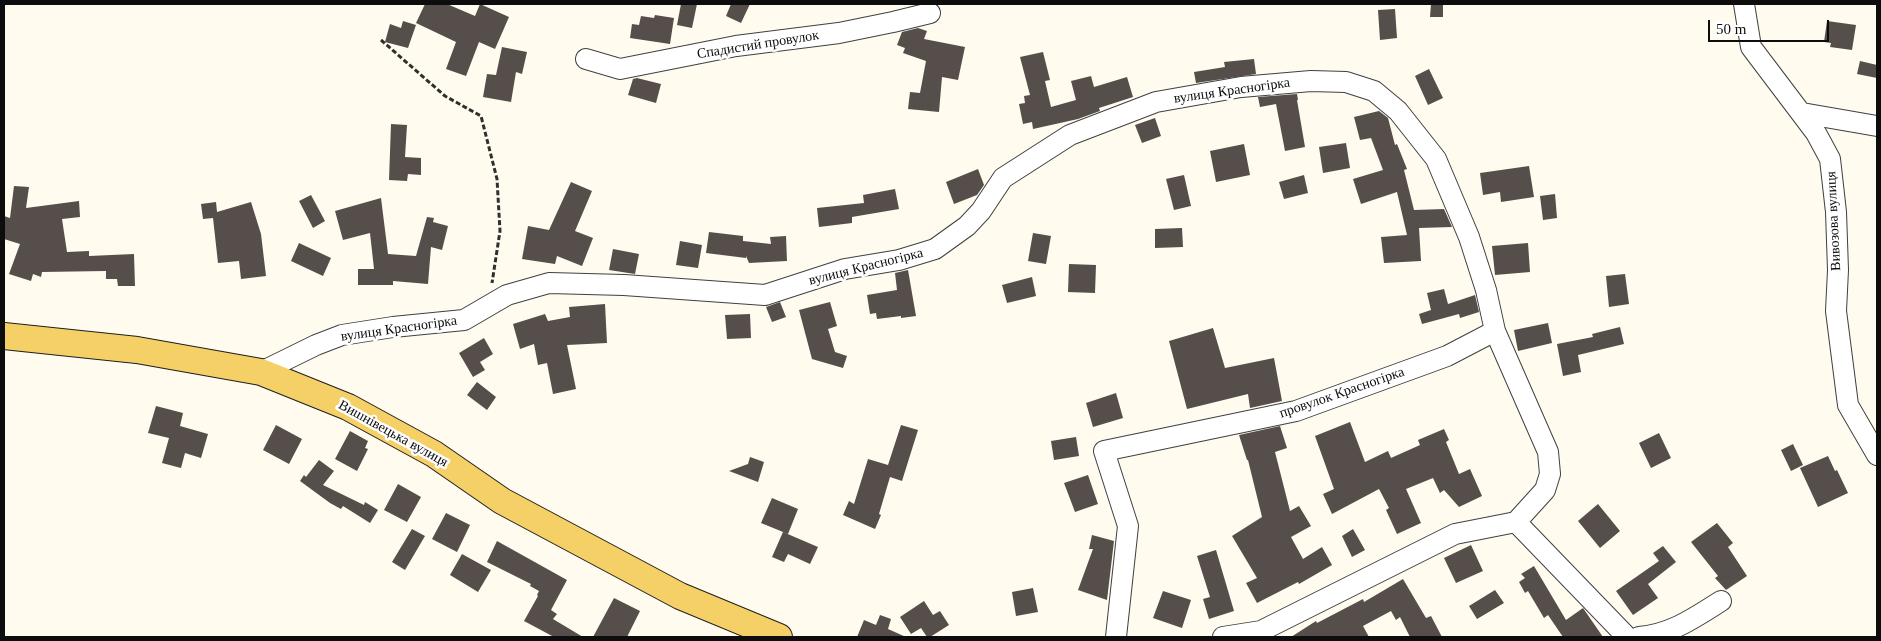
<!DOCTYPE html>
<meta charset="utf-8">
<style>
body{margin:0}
#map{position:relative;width:1881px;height:641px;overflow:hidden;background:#fffbee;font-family:Georgia,serif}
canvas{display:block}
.frame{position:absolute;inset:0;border:5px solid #0d0d0d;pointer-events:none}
.scale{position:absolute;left:1708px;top:20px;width:121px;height:22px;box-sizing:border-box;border:2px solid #0d0d0d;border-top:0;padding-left:6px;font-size:15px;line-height:18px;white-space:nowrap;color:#0d0d0d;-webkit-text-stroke:4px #fff;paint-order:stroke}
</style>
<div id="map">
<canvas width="1881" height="641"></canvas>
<div class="frame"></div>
<div class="scale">50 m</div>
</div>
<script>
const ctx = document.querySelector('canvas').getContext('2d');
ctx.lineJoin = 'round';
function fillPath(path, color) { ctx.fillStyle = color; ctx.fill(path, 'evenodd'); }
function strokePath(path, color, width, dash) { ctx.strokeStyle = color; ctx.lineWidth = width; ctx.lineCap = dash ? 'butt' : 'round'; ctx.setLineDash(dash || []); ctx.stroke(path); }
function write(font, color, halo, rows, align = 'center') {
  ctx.font = font + ' Georgia,serif'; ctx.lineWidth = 5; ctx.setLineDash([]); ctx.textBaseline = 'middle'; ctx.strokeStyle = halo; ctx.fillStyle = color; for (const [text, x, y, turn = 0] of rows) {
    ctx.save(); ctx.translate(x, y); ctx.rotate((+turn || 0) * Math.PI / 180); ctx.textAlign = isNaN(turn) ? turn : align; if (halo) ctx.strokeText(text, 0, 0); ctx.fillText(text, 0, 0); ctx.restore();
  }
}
const building = new Path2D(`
 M425 4H447L475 16 480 4 509 17 495 49 479 42 466 76 446 69 456 42 416 23Z
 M681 4H697L692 28 677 25Z
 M731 4H750L741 23 726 16Z
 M1431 4H1443V17H1430Z
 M1395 9 1397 38 1380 40 1378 10Z
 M655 15 674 18 670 44 630 38 632 24 639 25 641 16 654 18Z
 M403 21 416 25 408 48 385 42 390 24 401 28Z
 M1827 21 1856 25 1852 50 1830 47 1831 43 1824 42Z
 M918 28 927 31 924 39 965 47 958 80 942 77 939 112 908 109 910 92 920 93 926 61 903 53 905 48 897 45 902 32Z
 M502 47 527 52 522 74 516 72 511 102 483 97 487 74 496 75Z
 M1043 52 1050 80 1045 81 1051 107 1076 100 1071 81 1091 76 1094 87 1127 77 1133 97 1099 108 1100 111 1078 119 1033 129 1032 122 1023 124 1019 104 1025 103 1024 96 1030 95 1020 57Z
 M1254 59 1256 74 1196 83 1194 72 1225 67 1224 62Z
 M1860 61 1877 65V78L1857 74Z
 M1429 69 1443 98 1428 105 1415 76Z
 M637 78 661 84 656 103 628 95 633 79Z
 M1297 94 1298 100H1297L1305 147 1285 151 1276 104 1260 107 1258 97Z
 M1379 111 1388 118 1395 145 1397 144 1407 169 1404 170 1414 210 1444 209 1452 227 1419 228 1421 261 1384 263 1381 237 1407 235 1397 192 1361 204 1353 179 1383 170 1371 138 1360 140 1354 117Z
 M1155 118 1161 136 1142 143 1135 125Z
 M391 124 407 125 405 157 421 158V175L408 174 407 181 389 180Z
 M1346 143 1350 168 1323 173 1319 147Z
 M1244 144 1250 175 1216 182 1210 151Z
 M1529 166 1534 197 1501 202 1500 192 1483 195 1480 173Z
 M978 169 984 185 977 195 954 204 946 182Z
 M1184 175 1191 206 1174 210 1166 179Z
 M1304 175 1308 193 1284 199 1279 182Z
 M571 182 592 191 575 231 593 238 582 266 557 256 555 264 522 259 528 226 549 230Z
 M14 186 29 187 26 208 79 201 80 217 62 219 67 252 89 251V256L134 254 135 286H118L117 279H106V271L42 272 41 277 33 274 31 281 9 274 20 244 4 239V216L10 218Z
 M895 189 899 209 852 217V223L819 227 817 208 864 203 863 195Z
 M1555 194 1557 218 1543 220 1540 196Z
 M311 195 325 221 313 228 299 201Z
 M381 198 388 254 416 256 427 217 434 218 433 222 448 226 442 250 431 247 428 284 393 281V285H358V269H374L370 233 343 240 335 211Z
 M216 202 217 212 251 202 261 234 266 276 241 279 239 261 218 263 213 218 203 219 201 204Z
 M1182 228 1183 247 1155 248V229Z
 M709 232 743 236V241L771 244 770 237 786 236 787 261 749 263 746 256V258L706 253Z
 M1033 233 1051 236 1046 264 1028 261Z
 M680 241 702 245 698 268 676 265Z
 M299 243 331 258 323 276 291 261Z
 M1528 243 1530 272 1495 275 1492 246Z
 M613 249 639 254 635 274 609 270Z
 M1069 264 1096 265 1095 293 1068 292Z
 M908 270 916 316 901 318V316L877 319 876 313 870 314 867 295 897 290 895 273Z
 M1625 274 1629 304 1609 307 1606 276Z
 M1032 277 1036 296 1007 303 1002 285Z
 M1444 289 1448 304 1475 295 1479 312 1460 318 1459 314 1422 324 1419 314 1431 310 1427 293Z
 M780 302 786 317 772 322 766 307Z
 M830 302 837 326 828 329 835 352 847 356 843 368 812 359 799 310Z
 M605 304 607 343 567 345 576 389 553 394 547 363 538 365 534 344 520 349 513 324 545 314 548 321 570 317 569 307Z
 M750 314 751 338 727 339 725 315Z
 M1548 323 1552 343 1518 351 1514 330Z
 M1620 327 1624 344 1578 355 1581 372 1563 376 1557 344 1593 337 1592 334Z
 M1213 328 1225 368 1274 358 1282 401 1250 408 1248 394 1187 409 1169 341Z
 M484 338 493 354 480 362 485 370 473 377 459 353Z
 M477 382 496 397 487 410 467 395Z
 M1116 393 1123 418 1093 427 1086 403Z
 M156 406 183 413 180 426 208 434 201 458 185 453 181 468 162 463 169 438 148 433Z
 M1350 422 1365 462 1388 451 1391 458 1420 445 1418 440 1444 429 1449 440 1446 442 1459 474 1470 469 1482 496 1459 507 1444 490 1440 493 1433 478 1406 489 1421 523 1397 534 1386 510 1389 508 1379 489 1332 514 1323 494 1334 489 1315 436Z
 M276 425 302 439 289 464 263 450Z
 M901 425 918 430 902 481 890 477 879 514 881 515 875 529 843 515 849 501 854 504 868 459 888 465Z
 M1280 426 1287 448 1275 452 1290 511 1299 506 1311 526 1291 537 1303 559 1322 547 1332 565 1299 584 1298 582 1257 603 1246 583 1257 578 1232 536 1262 517 1248 460H1247L1239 435Z
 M350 431 368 441 365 448 368 449 357 471 335 459Z
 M1659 433 1671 458 1651 468 1639 443Z
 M1076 437 1079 456 1054 460 1051 441Z
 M1793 444 1803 465 1791 471 1781 450Z
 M1828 456 1835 471 1837 470 1848 493 1818 507 1800 468Z
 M750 457 764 462 758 482 729 471 748 464Z
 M319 460 334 471 323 485 364 505 365 502 378 510 370 523 343 506 341 509 330 503 300 481 304 475 306 477Z
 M1088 475 1098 504 1075 512 1064 483Z
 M398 484 421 497 407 522 384 510Z
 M772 498 798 509 788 534 761 523Z
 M1598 504 1620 531 1600 548 1578 521Z
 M446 513 470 525 457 552 432 539Z
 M1717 523 1733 543 1728 547 1747 576 1726 590 1715 578 1718 576 1691 542Z
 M412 529 425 536 405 570 392 562Z
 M1353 529 1365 550 1352 557 1342 536Z
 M783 532 818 547 810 564 788 554 784 562 772 557Z
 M1092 535 1114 541 1107 600 1078 590 1093 549H1089Z
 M497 541 567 580 551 610 557 614 553 619 583 637H554L524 621 538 596 537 595 539 591 530 586 531 584 487 562Z
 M1471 545 1483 571 1456 583 1444 558Z
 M1663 546 1676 562 1648 584 1658 598 1633 615 1616 591 1659 561 1653 553Z
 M1216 550 1234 611 1209 619 1203 599 1210 597 1197 556Z
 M462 554 491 570 478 592 450 575Z
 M1534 566 1566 620 1583 608 1603 637H1563L1548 615 1544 618 1528 591 1525 593 1519 582 1525 578 1521 574Z
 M1403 579 1426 618 1431 616 1442 637H1410L1400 617 1396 620 1391 611 1363 626 1369 637H1291L1316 621 1317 623 1363 599 1364 602Z
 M1033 588 1038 612 1016 616 1012 592Z
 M1495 590 1504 603 1477 619 1469 606Z
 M1163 591 1191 600 1182 628 1153 618Z
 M614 598 640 611 627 637H593Z
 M924 601 933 615 940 611 949 625 930 637H927L921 628 911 634 900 617Z
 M880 615 891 619 888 629 906 637H857L864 620 876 625Z`);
const path = new Path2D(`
 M381 40 445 96 481 116 497 179 500 231 492 283`);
const minor = new Path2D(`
 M1744 4 1751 47 1816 133 1830 159 1836 212 1838 270 1836 311 1848 405 1877 455
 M586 59 620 69 736 46 839 33 893 22 930 13
 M1802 113 1877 126
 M1495 331 1548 452 1550 474 1545 490 1516 522
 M261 372 316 345 342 335 393 327 464 320 507 295 549 283 624 285 765 295 845 269 899 260 935 249 967 226 981 211 1003 178 1070 135 1156 102 1241 87 1311 81 1346 82 1374 91 1398 111 1436 159 1469 237 1486 290 1495 331 1447 356 1296 411 1104 451 1128 526 1116 637
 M1223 637 1261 631 1455 534 1516 522 1627 637
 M1639 637C1672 634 1694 618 1721 601`);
const major = new Path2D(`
 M4 336 137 350 261 372 348 407 434 454 502 501 680 596 779 637`);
const streetNames = [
 ["Спадистий провулок",758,45,-9],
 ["вулиця Красногірка",1232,91,-8],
 ["Вивозова вулиця",1834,221,-93],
 ["вулиця Красногірка",866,267,-14],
 ["вулиця Красногірка",399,329,-8],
 ["провулок Красногірка",1342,393,-19],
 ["Вишнівецька вулиця",393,434,29]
];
fillPath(building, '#564e4a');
strokePath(minor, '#404040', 22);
strokePath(major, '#1e1e1e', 28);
strokePath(path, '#2f2f2f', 3, [5, 2.5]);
strokePath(minor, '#fff', 20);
strokePath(major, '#f5d067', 26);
write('14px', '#0d0d0d', '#fff', streetNames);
</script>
